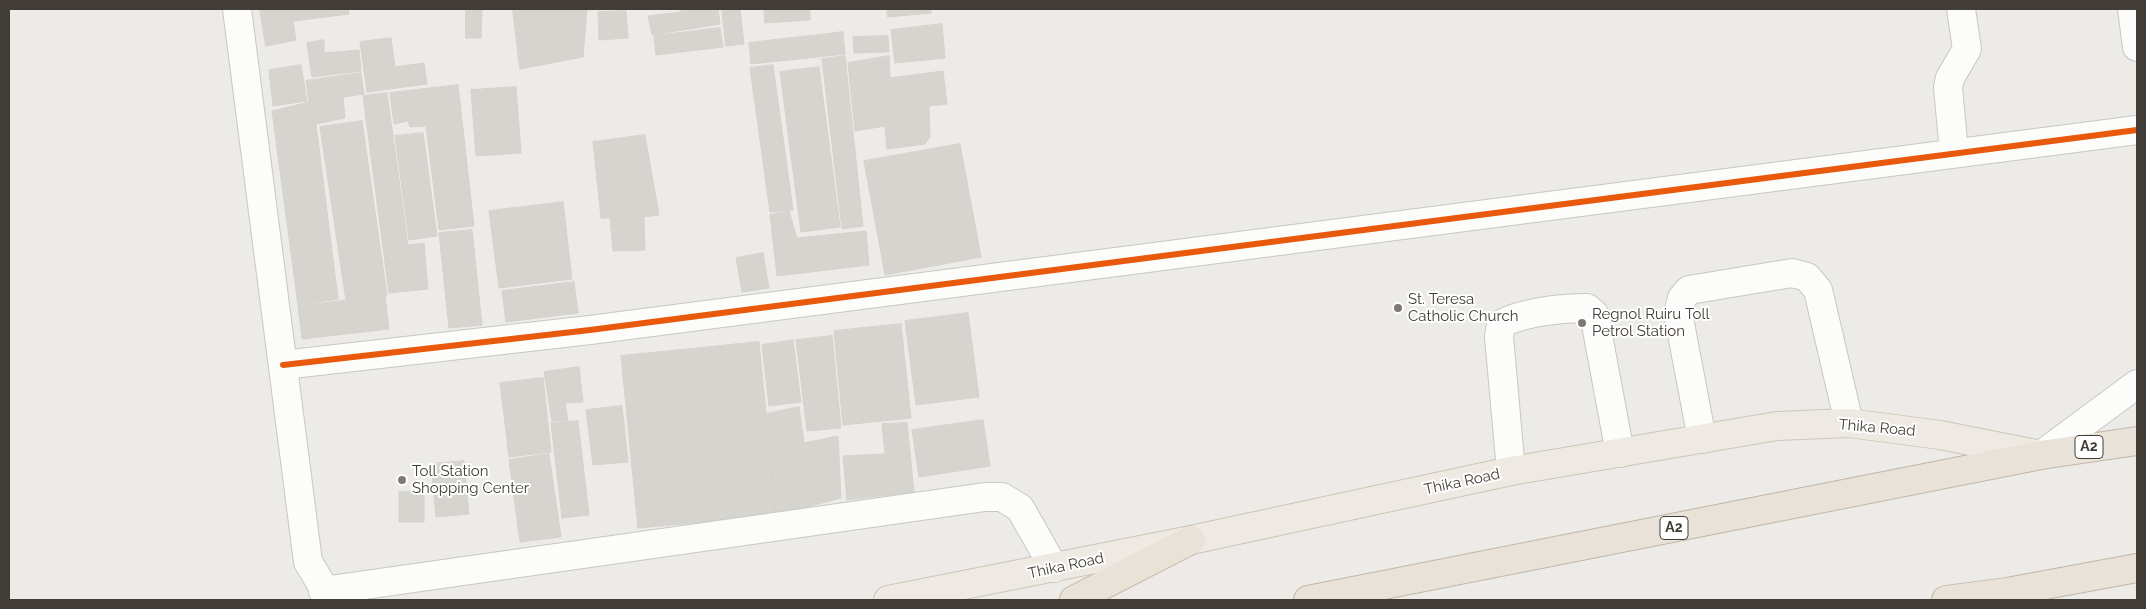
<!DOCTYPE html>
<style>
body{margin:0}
#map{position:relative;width:2146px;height:609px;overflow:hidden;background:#ecebe7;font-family:Raleway,sans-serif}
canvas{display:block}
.frame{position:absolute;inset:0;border:10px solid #413c35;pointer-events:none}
</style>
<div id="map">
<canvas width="2146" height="609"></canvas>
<div class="frame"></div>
</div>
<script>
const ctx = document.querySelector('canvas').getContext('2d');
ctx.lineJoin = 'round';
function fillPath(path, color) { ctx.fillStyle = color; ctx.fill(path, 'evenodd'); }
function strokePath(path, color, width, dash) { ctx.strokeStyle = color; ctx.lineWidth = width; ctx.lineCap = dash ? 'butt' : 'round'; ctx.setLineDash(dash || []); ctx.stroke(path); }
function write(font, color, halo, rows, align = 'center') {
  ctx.font = font + ' Raleway,sans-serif'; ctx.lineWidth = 4; ctx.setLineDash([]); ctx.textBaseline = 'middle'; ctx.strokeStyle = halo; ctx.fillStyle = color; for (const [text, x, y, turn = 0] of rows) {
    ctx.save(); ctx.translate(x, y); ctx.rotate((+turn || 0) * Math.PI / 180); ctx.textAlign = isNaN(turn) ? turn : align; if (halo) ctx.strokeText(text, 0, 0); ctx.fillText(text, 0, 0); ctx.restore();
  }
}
const building = new Path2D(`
 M260 9H291L296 40 266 46Z
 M291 9H348L349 14 293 21Z
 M513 9H599L587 10 583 57 520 69Z
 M681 9H718L720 24 652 35 648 16 681 12Z
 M722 9H740L744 44 726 46Z
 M764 9H810V20L765 23Z
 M887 9H931V13L888 17Z
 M466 10H482L481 38H466Z
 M626 11 628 38 599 40 598 12Z
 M942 24 945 58 895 63 891 30Z
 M720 28 723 47 656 55 654 36Z
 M843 32 845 54 751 64 749 43Z
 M888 36 889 52 854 53 853 37Z
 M391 38 395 67 424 63 427 84 367 92 360 42Z
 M324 40V53L359 50 361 71 312 77 307 43Z
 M845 56 863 226 842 229 822 59Z
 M889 56 890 78 943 71 947 104 929 106 930 137 925 144 887 149 885 126 855 131 848 63Z
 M301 65 307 101 273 106 269 70Z
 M773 65 793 210 770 212 750 68Z
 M819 67 840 227 801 232 780 72Z
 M361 73 364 94 309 102 306 81Z
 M458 85 474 226 439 230 426 126 410 127 408 121 394 124 390 93Z
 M516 87 521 153 476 156 471 90Z
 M387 93 408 245 424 243 428 289 389 293 363 96Z
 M343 98 345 118 316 124 338 299 298 305 272 111 309 102Z
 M362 121 387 295 346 301 320 127Z
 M423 133 437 236 409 240 395 136Z
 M645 135 659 215 644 217 645 250 613 251 610 218H601L593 142Z
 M960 144 981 257 885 275 864 161Z
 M563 202 572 279 499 288 489 211Z
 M789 211 797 238 866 231 869 265 777 276 770 215Z
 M472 230 482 325 449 328 439 233Z
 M763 253 769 288 742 292 736 258Z
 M574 282 578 313 506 322 502 291Z
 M385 296 389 329 302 339 298 306Z
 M968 313 979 397 916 405 905 321Z
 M901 324 911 418 843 425 834 331Z
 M832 336 841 428 807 431 796 340Z
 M793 340 801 402 769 406 762 345Z
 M759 342 776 515 638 528 621 356Z
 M579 367 583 402 565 403 568 420 552 421 544 372Z
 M543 378 551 452 509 457 500 383Z
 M622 406 628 462 593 465 586 410Z
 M799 407 804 443 838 436 841 498 776 515 766 414Z
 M983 420 990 466 919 477 912 430Z
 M578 421 589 515 562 518 551 423Z
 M907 423 914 492 847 500 843 456 885 454 882 424Z
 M549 454 561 537 520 542 509 460Z
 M464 461 469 514 436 517 431 464Z
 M424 491V522H399V492Z`);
const minor = new Path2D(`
 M237 9 308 562 331 600
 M2132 9 2137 47
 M1954 153 1948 87 1950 78 1967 49 1961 9
 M283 365 590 330 2137 130
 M1702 439 1678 313 1682 298 1689 290 1792 273 1807 277 1818 290 1849 423
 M2041 455 2137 384
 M1511 471 1499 337 1501 324C1523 312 1562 308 1587 308L1594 314 1620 453
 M323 591 985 497H1002L1020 508 1054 568`);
const major = new Path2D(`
 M888 600 1191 540 1511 471 1777 426 1849 423 1940 435 2041 455`);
const highway = new Path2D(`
 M1074 600 1191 540
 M1308 600 2041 455 2137 441
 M1946 600 2007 592 2137 568`);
const cycleway = new Path2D(`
 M283 365 590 330 2137 130`);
const markers = [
 [1398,308,5,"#7d7973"],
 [1582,323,5,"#7d7973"],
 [402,480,5,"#7d7973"]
];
const shields = [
 [2089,447,28],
 [1674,528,28]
];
const shieldNames = [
 ["A2",2089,447],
 ["A2",1674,528]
];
const poiNames = [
 ["St. Teresa",1408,299],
 ["Catholic Church",1408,316],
 ["Regnol Ruiru Toll",1592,314],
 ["Petrol Station",1592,331],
 ["Toll Station",412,471],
 ["Shopping Center",412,488]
];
const streetNames = [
 ["Thika Road",1877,428,5],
 ["Thika Road",1462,482,-12],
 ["Thika Road",1066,566,-12]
];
fillPath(building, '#d5d4cf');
strokePath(building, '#d4d2cd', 1);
strokePath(minor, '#c8c7c3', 30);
strokePath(major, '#ccc6b7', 30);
strokePath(highway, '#c1b7a6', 30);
strokePath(minor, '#fcfcfb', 28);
strokePath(major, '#eeeae3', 28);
strokePath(highway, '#e8e2d9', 28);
strokePath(cycleway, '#e8590c', 6);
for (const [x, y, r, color] of markers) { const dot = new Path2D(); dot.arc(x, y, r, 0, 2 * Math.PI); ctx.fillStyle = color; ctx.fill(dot); strokePath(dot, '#fff', 2); }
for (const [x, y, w] of shields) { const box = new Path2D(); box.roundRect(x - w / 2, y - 11.5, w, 23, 4); ctx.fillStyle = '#fff'; ctx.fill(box); strokePath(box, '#413c35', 1); }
write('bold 14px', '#413c35', null, shieldNames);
write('15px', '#413c35', '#fff', poiNames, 'left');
write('15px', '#413c35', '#fff', streetNames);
</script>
